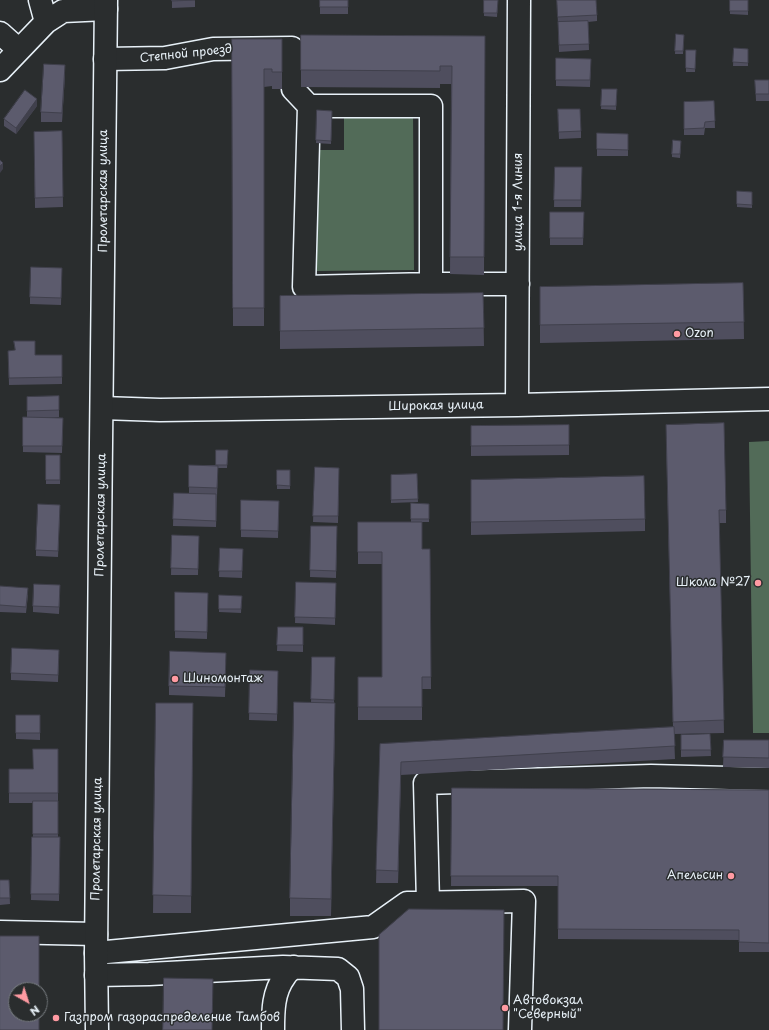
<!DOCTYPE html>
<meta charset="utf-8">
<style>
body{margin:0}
#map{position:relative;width:769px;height:1030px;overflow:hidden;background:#2a2d2e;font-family:"Playpen Sans",sans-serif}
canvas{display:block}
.north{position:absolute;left:8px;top:982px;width:40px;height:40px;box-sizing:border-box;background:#2a2d2e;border:1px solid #767b7f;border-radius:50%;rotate:141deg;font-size:11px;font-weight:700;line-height:16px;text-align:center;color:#e8f1f8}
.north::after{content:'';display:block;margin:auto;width:14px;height:18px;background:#ff9aa2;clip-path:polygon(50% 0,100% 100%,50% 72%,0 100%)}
</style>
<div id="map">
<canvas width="769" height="1030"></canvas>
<div class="north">N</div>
</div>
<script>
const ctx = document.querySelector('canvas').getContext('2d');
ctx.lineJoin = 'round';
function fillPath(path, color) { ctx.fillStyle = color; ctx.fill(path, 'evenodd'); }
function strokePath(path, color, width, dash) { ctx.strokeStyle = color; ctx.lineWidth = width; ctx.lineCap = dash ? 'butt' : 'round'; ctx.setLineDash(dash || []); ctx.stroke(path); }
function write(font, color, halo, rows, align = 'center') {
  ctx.font = font + ' "Playpen Sans",sans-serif'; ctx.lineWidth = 3; ctx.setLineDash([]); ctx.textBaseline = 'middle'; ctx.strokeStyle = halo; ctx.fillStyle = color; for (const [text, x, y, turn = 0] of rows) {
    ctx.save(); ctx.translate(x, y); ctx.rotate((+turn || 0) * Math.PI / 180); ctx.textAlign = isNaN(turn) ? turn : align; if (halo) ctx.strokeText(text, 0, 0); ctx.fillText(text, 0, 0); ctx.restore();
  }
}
const green = new Path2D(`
 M413 111 414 270 317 271 316 150H344V112Z
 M769 441V733H753L749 442Z`);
const minor = new Path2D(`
 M40 0 46 22
 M0 33 19 50
 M105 59 165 58 213 49 292 48 293 89 309 106 304 287 431 284H518
 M0 70 46 22 63 11 106 9
 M309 106H431V284
 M517 405 519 0
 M102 408 160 410 517 405 769 399
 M428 903 425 783 651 776 769 779
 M0 932 96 934
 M96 953 373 927 407 903 524 901 520 1030
 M96 975 149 974 283 967 338 969 348 977 352 989 353 1030
 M273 1030C273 1011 273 992 285 976 287 972 291 970 294 967`);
const major = new Path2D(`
 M97 1030 96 953C99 635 102 318 106 0`);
const wall = new Path2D(`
 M172 0H195V7L172 8Z
 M320 0H348V14H320Z
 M484 0H498L497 17 484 16Z
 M557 0 597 15V21L588 22 589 50 559 52Z
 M730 0H748V15L730 14Z
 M676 34 684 35 683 54H675Z
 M301 35 485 36 484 275 450 274 451 84H440V88L301 87Z
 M232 39H282V89H272V86L264 87V326H233Z
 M734 48 748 49V66H733Z
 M686 50H696L695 72H686Z
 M556 58 591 59 590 87 556 86Z
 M65 75 62 122H41V112Z
 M755 80H769V101H756Z
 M602 89H617L616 110 601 109Z
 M714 101 715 128H705L704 135H684V102Z
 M37 106 16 134 4 126V119Z
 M317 110 332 111 331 144 316 143Z
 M558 116 581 131V138L559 139Z
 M62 131 63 207 35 208 34 132Z
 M597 133 628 134V156H597Z
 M681 144 680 158 672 157V154Z
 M555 167H582L581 207H554Z
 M737 191 752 192V208L737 207Z
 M550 212H584L583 245H550Z
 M62 268 61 305 30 304V297Z
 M743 283 744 339 540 343V287Z
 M483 293 484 346 280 349V296Z
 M8 351 35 355H62V384L9 385Z
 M59 396V417H36L63 418 62 453 23 452V417H27V397Z
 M569 425V455L471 456V426Z
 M666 438 726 510V523H719L724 733 674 734 675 759 401 775 398 883H376L380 744 673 727Z
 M228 450 227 468H218L216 527 173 526 174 493H189V465H216Z
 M46 455H60V484H46Z
 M315 467 339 468 338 523 313 522Z
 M277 470H290V489H277Z
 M417 474 418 502 391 503V475Z
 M471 480 645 519V531L471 535Z
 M241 500 279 501 278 538 241 537Z
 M411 503 429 504V522H422V549H430L431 689H422V720H358V677H382V564H358V522H411Z
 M60 512 58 557 36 556V550Z
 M311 526H337L336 578 310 577Z
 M172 535 199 536 198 575H171Z
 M220 548 243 549 242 578 219 577Z
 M296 582 336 583 335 625 295 623Z
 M0 586 28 595 26 613 0 612Z
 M60 592 59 614 33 612V606Z
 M175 592 208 593 207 639 175 638Z
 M219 595 242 596 241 613 219 612Z
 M278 627H303V652L277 651Z
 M59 656 58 682 11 680V673Z
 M312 657H335L334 703 335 721 331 916H290V898L311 703Z
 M226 662 225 697 169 695V686Z
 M250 670 278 671 277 721 249 720Z
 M156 703H193L191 913H153Z
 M16 715H40V740L16 739Z
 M710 734 711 756 681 757V735Z
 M724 740H769V768L723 767Z
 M58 749V837H60L59 901 31 900 32 837H33V803H9V769H33Z
 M452 788 769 790V952H739V940L558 939V886H451Z
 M0 880H9L10 904 0 905Z`);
const shadedWall = new Path2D(`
 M65 65V75L62 122V113Z
 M37 99V106L16 134V128Z
 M3 163V169L0 173V166Z
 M335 703V721L331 916V899Z
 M401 762V775L398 883V871Z`);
const building = new Path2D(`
 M172 0H195L172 1Z
 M320 0H348V7H320Z
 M484 0H498L497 13H484Z
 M557 0H596L597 15 558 17Z
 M730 0H748V11H730Z
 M588 21 589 44 559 45 558 22Z
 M676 34 684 35 683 51H675Z
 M301 35 485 36 484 257H450L452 66H440V71L301 70Z
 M232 39H282V72H272V69H264V308H233Z
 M734 48 748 49V63L733 62Z
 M686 50H696L695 69 686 68Z
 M556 58 591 59 590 80H556Z
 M44 64 65 65 62 113 41 112Z
 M755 80H769V94H756Z
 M602 89H617L616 106H601Z
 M25 90 37 99 16 128 4 119Z
 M714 101 715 121 705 122 704 128 684 129V102Z
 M558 109H580L581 131 559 132Z
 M317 110 332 111 331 141 316 140Z
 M62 131 63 197 35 198 34 132Z
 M597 133 628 134V150L597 149Z
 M673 140 681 141 680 154H672Z
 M0 160 3 163 0 166Z
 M555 167H582L581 200H554Z
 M737 191 752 192V205L737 204Z
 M550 212H584L583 238H550Z
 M31 267 62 268 61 298 30 297Z
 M743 283 744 322 540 325V287Z
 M483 293 484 328 280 331V296Z
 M14 341H35V355H62V377L9 378 8 351 15 350Z
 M59 396V410L27 411V397Z
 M23 417 63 418 62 446H23Z
 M724 423 726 510H719L724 720 673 722 666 425Z
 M569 425V445L471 446V426Z
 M216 450H228L227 465H216Z
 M46 455H60V480H46Z
 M189 465 218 466 217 488 189 487Z
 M315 467 339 468 338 516H313Z
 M277 470H290V486L277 485Z
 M417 474 418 499 391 500V475Z
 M644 476 645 519 471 522V480Z
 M174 493 216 494V521L173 519Z
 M241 500 279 501 278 531 241 530Z
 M411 503 429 504V519H411Z
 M38 504 60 505 58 551 36 550Z
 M358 522H422V549H430L431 677H422V707H358V677H382V552H358Z
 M311 526H337L336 571 310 570Z
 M172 535 199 536 198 569 171 568Z
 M220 548 243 549 242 571H219Z
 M296 582 336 583 335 618 295 617Z
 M34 584 60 585 59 607 33 606Z
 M0 586 28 588 26 607 0 605Z
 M175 592 208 593 207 632 175 631Z
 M219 595 242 596 241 609H219Z
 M278 627H303V645H277Z
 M12 648 59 650 58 675 11 673Z
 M170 651 226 653 225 687 169 686Z
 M312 657H335L334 700 311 699Z
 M250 670 278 671 277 714 249 713Z
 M294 702 335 703 331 899 290 898Z
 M156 703H193L191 896 153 895Z
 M16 715H40V733H16Z
 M674 727 675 746 401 762 398 871 376 870 380 744Z
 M710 734 711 750H681V735Z
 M724 740H769V758L723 757Z
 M33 749H58V793H9V769H33Z
 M452 788 769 790V943L739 942V930L558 929V876H451Z
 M33 801H58V834H33Z
 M32 837H60L59 894H31Z
 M0 880H9L10 898H0Z
 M409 909 504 910 503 1030H379V935Z
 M0 936H39V990H16V1014H39V1030H0Z
 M164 978 213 979 212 1030H163Z`);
const markers = [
 [677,334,4,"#ff9aa2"],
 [758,583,4,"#ff9aa2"],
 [175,679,4,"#ff9aa2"],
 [731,876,4,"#ff9aa2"],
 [505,1008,4,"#ff9aa2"],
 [56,1018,4,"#ff9aa2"]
];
const streetNames = [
 ["Степной проезд",186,54,-6],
 ["Пролетарская улица",104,191,-90],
 ["улица 1-я Линия",519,202,-90],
 ["Широкая улица",436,406,-1],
 ["Пролетарская улица",101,515,-89],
 ["Пролетарская улица",97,839,-89]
];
const poiNames = [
 ["Ozon",685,334],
 ["Школа №27",750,583,"right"],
 ["Шиномонтаж",183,679],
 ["Апельсин",723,876,"right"],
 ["Автовокзал",513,1001],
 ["\"Северный\"",513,1015],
 ["Газпром газораспределение Тамбов",64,1018]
];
fillPath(green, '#526b58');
strokePath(minor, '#e8f1f8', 25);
strokePath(major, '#e8f1f8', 25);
strokePath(minor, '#2a2d2e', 22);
strokePath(major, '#2a2d2e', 22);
fillPath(wall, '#4f4e5e');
fillPath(shadedWall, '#40404c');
fillPath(building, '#5c5b6d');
strokePath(building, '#40404c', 1);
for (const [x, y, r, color] of markers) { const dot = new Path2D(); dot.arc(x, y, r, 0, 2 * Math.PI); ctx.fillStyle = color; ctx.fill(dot); strokePath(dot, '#2a2d2e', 1.5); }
write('12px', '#e8f1f8', '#2a2d2e', streetNames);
write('12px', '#e8f1f8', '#2a2d2e', poiNames, 'left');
</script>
